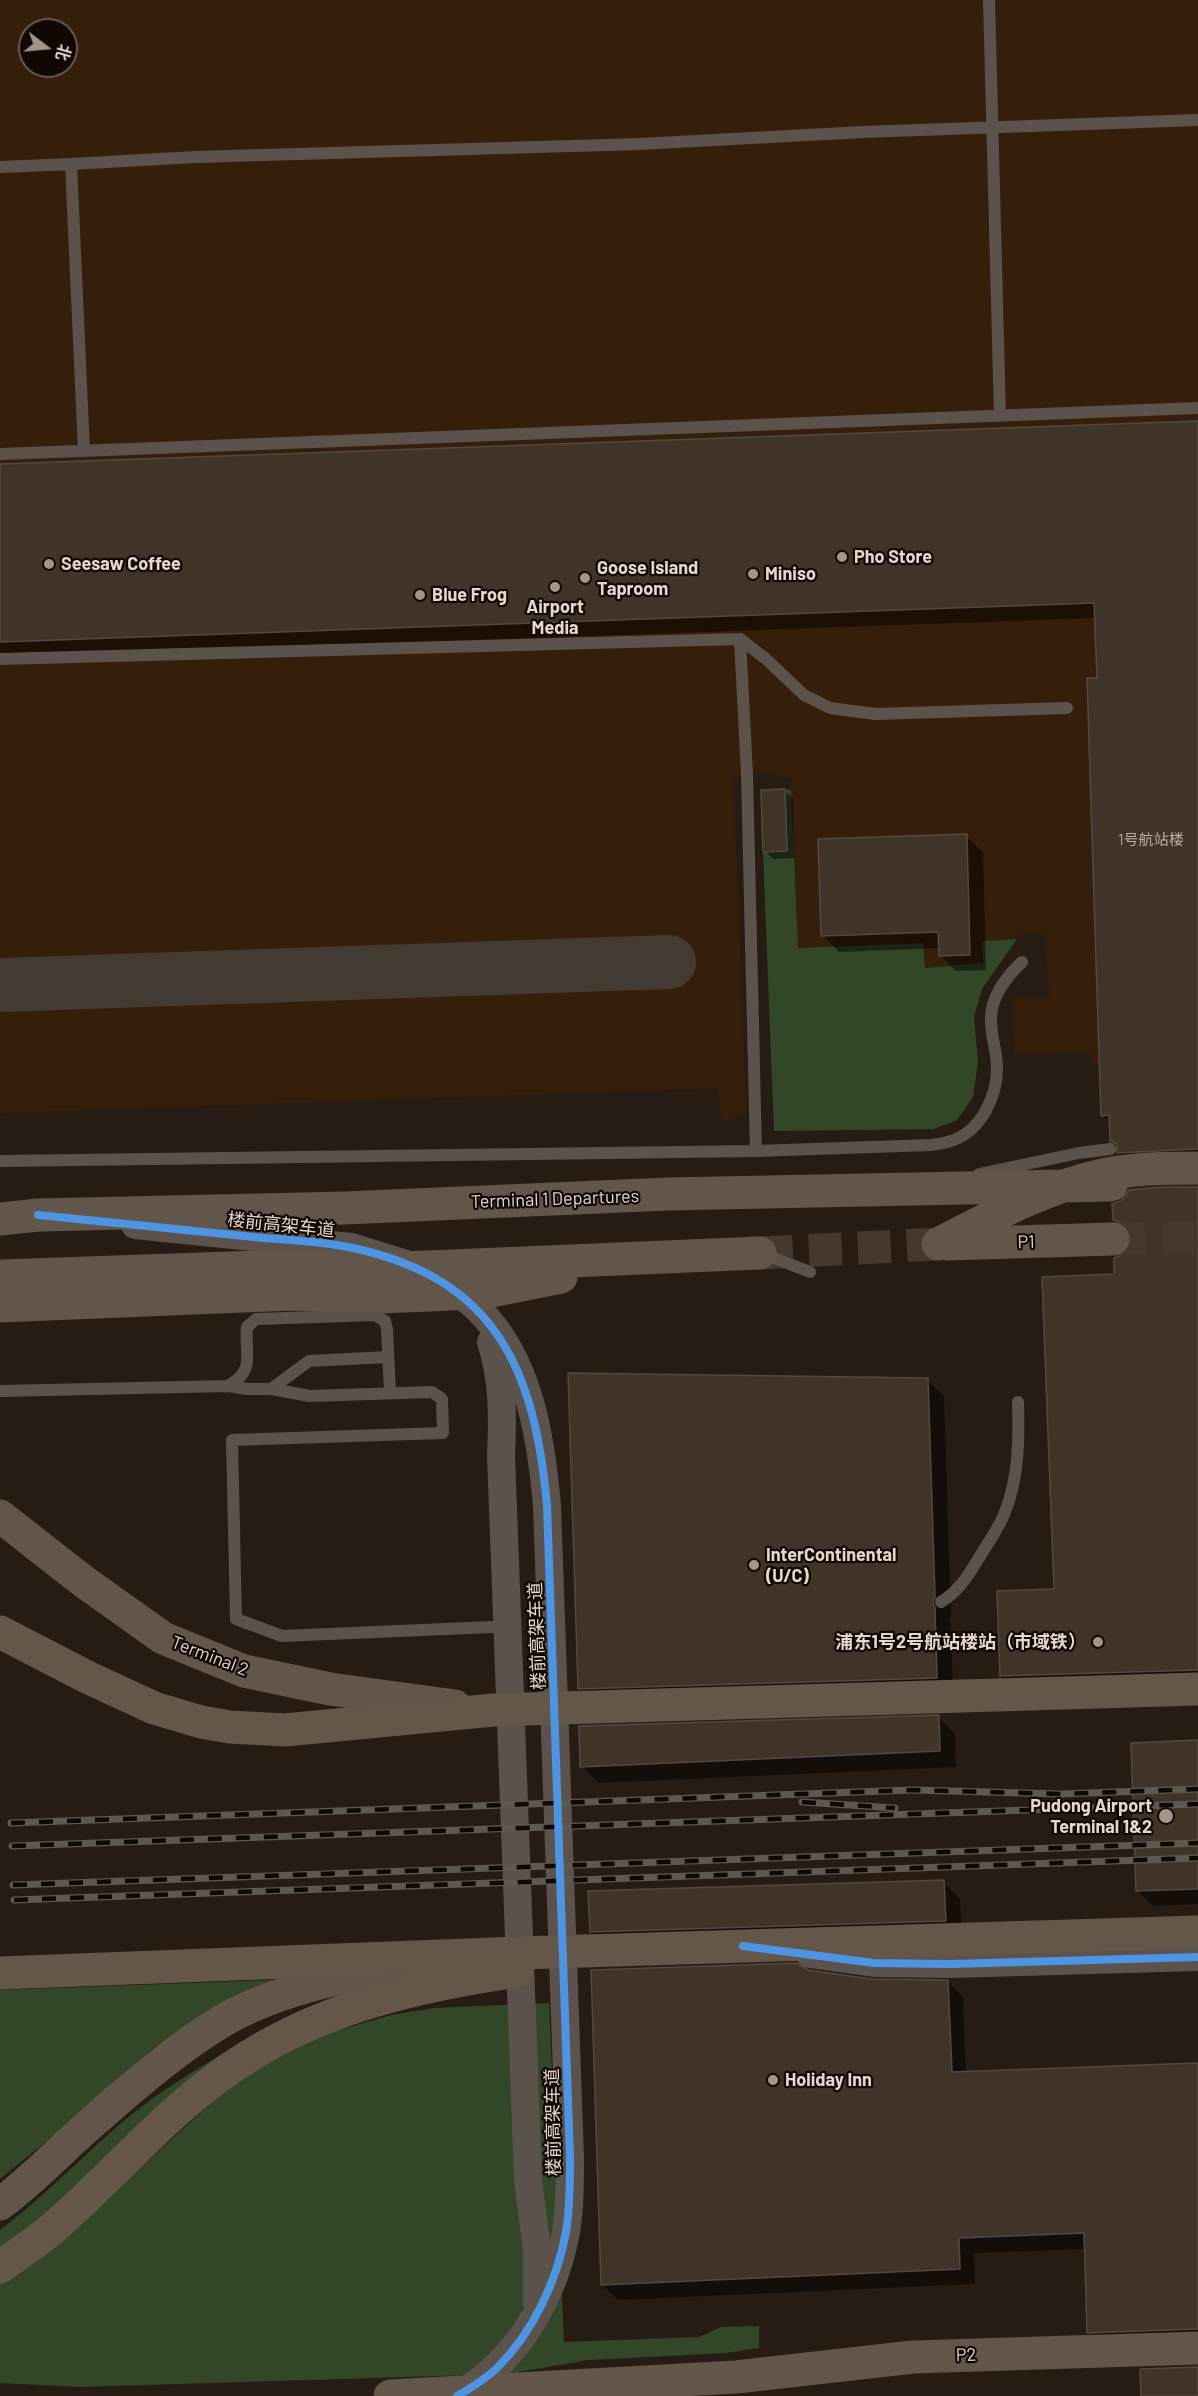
<!DOCTYPE html>
<meta charset="utf-8">
<style>
body{margin:0}
#map{position:relative;width:1198px;height:2396px;overflow:hidden;background:#271c13;font-family:Barlow,"Noto Sans SC",sans-serif}
canvas{display:block}
.north{position:absolute;left:18px;top:18px;width:60px;height:60px;box-sizing:border-box;background:#100803;border:2px solid #655b54;border-radius:50%;rotate:106deg;font-size:16px;font-weight:700;line-height:24px;text-align:center;color:#e5d7cd}
.north::after{content:'';display:block;margin:auto;width:21px;height:27px;background:#a2968c;clip-path:polygon(50% 0,100% 100%,50% 72%,0 100%)}
</style>
<div id="map">
<canvas width="1198" height="2396"></canvas>
<div class="north">北</div>
</div>
<script>
const ctx = document.querySelector('canvas').getContext('2d');
ctx.lineJoin = 'round';
function fillPath(path, color) { ctx.fillStyle = color; ctx.fill(path, 'evenodd'); }
function strokePath(path, color, width, dash) { ctx.strokeStyle = color; ctx.lineWidth = width; ctx.lineCap = dash ? 'butt' : 'round'; ctx.setLineDash(dash || []); ctx.stroke(path); }
function write(font, color, halo, rows, align = 'center') {
  ctx.font = font + ' Barlow,"Noto Sans SC",sans-serif'; ctx.lineWidth = 4.5; ctx.setLineDash([]); ctx.textBaseline = 'middle'; ctx.strokeStyle = halo; ctx.fillStyle = color; for (const [text, x, y, turn = 0] of rows) {
    ctx.save(); ctx.translate(x, y); ctx.rotate((+turn || 0) * Math.PI / 180); ctx.textAlign = isNaN(turn) ? turn : align; if (halo) ctx.strokeText(text, 0, 0); ctx.fillText(text, 0, 0); ctx.restore();
  }
}
const built = new Path2D(`
 M0 0H1198V1255L1114 1258 1109 1116H1101L1099 1064H1091V1052L1015 1054 1013 997H1049L1045 933 1018 935 1017 939 982 941 983 963 925 968 923 943 798 948 790 777H779L778 772 733 775 746 1098 744 1112 741 1116 721 1121 719 1088 0 1113ZM30 30H66V66H30Z`);
const green = new Path2D(`
 M785 789 791 790 798 948 923 943 925 968 983 963 982 941 1017 939 982 989 974 1017 978 1062 973 1097 957 1120 934 1129 774 1131 763 852 787 851Z
 M272 1980 274 1988 207 2017 155 2047 113 2082 73 2120 0 2179V1990Z
 M549 2003 564 2342 699 2337 721 2327 759 2326V2348L726 2353 589 2360 506 2374 78 2387 0 2383V2279L61 2240 241 2076 285 2051 332 2032 391 2015 434 2008Z
 M230 2049 233 2055 0 2253V2230C43 2197 80 2159 120 2124 154 2095 192 2072 230 2049Z`);
const shadow = new Path2D(`
 M1198 422V1164L1134 1168 1118 1153V1146L1111 1139V1123L1103 1115 1096 618 0 657V465Z
 M785 791 793 799 794 858 773 859 765 851Z
 M966 836 983 852 986 970 956 971 940 955V948L839 952 823 935Z
 M1198 1188V1685L1017 1691 1001 1676 1056 1590 1116 1276 1123 1257 1131 1249 1133 1236 1114 1220Z
 M927 1380 944 1396 951 1614 949 1620 951 1625 953 1694 596 1705 579 1688Z
 M938 1717 955 1734 956 1767 598 1783 582 1766Z
 M1198 1742V1904L1153 1906 1138 1891Z
 M943 1882 960 1899 962 1937 608 1948 591 1931Z
 M807 1972 872 1981 948 1982 963 1997 966 2073 1198 2065V2344L1104 2347 1089 2332 1086 2249 974 2253 975 2284 618 2300 602 2285Z`);
const taxiway = new Path2D(`
 M0 985 669 962`);
const building = new Path2D(`
 M1198 421V1149L1117 1153V1144L1110 1141 1109 1115 1101 1116 1087 678H1097L1094 603 0 642V464Z
 M785 789 787 851 763 852 761 790Z
 M967 834 970 955 939 956 938 932 821 936 818 839Z
 M1163 1187H1198V1670L1000 1676 997 1591 1054 1589 1042 1277 1114 1274V1258L1122 1255 1129 1248 1132 1238 1129 1230 1122 1223 1113 1220 1112 1204 1121 1201 1129 1190Z
 M568 1373 928 1378 935 1597 933 1602 935 1608 937 1678 578 1689Z
 M939 1715 940 1751 580 1767 579 1726Z
 M1198 1740V1889L1136 1891 1131 1743Z
 M944 1880 946 1921 590 1932 588 1891Z
 M797 1963 808 1970 872 1979 948 1980 952 2072 1198 2063V2329L1087 2333 1084 2233 959 2238 960 2269 601 2285 591 1970Z
 M1198 2367V2396H1141L1140 2369Z`);
const primaryTunnel = new Path2D(`
 M1113 1239 1198 1237
 M760 1253 938 1244`);
const service = new Path2D(`
 M989 0 1000 415
 M71 164 195 157 640 144 863 132 1198 120
 M0 167 71 164 84 451
 M0 454 1198 408
 M740 639 747 774 756 1151
 M0 659 740 639 766 659 804 695 830 708 875 714 1067 708
 M0 1161 756 1151 931 1145C939 1144 947 1143 954 1140 982 1129 997 1096 997 1068 997 1051 990 1034 991 1017 992 995 1007 976 1022 962
 M979 1174 1079 1153 1110 1149
 M761 1253 810 1272
 M228 1386C257 1369 244 1355 247 1327L256 1319 375 1315 385 1321 387 1329 390 1393
 M271 1389 309 1361 388 1357
 M0 1391 228 1386 247 1389H271L310 1396 432 1392 442 1399 443 1433 232 1440 236 1619 282 1636 492 1627
 M941 1602C961 1590 970 1572 982 1553 990 1540 1000 1526 1005 1512 1019 1477 1019 1439 1018 1402`);
const tertiary = new Path2D(`
 M135 1225 351 1247 403 1263
 M447 1285C458 1293 470 1301 479 1310 530 1361 541 1438 547 1506L570 2158C570 2183 570 2208 566 2232 554 2297 517 2362 458 2395
 M491 1342C503 1379 503 1417 501 1455L528 2179 537 2250V2302
 M810 1954 874 1963 951 1964 1198 1957`);
const primary = new Path2D(`
 M0 1219 38 1215 345 1208 668 1194 1111 1185
 M938 1244C991 1217 1044 1188 1102 1175 1134 1168 1166 1168 1198 1168
 M948 1244 1113 1239
 M0 1276 258 1267 404 1268 760 1253
 M0 1306 292 1294 379 1297 430 1295 486 1292 561 1277
 M0 1516 83 1581 163 1638 244 1671 330 1689 455 1706
 M0 2204C34 2179 63 2147 96 2119 134 2085 189 2038 235 2014 282 1990 344 1975 397 1968
 M390 2396 736 2377 913 2357 1198 2348`);
const trunk = new Path2D(`
 M0 1632 87 1677 154 1708 201 1722 230 1727 285 1730 493 1710 1198 1689
 M0 1973 519 1953 1198 1932
 M0 2267C17 2254 36 2243 52 2229 117 2173 172 2104 246 2058 327 2006 423 1985 517 1971`);
const rail = new Path2D(`
 M802 1802 895 1808
 M11 1823 912 1790 1061 1794 1198 1789
 M12 1846 1198 1804
 M13 1885 1198 1843
 M14 1900 1198 1858`);
const cycleway = new Path2D(`
 M38 1215C110 1222 182 1229 254 1237 287 1240 321 1241 353 1248 497 1279 535 1371 547 1506L570 2158C570 2183 570 2208 566 2232 557 2281 533 2332 498 2367 486 2379 471 2388 457 2396
 M743 1946 874 1963 951 1964 1198 1957`);
const markers = [
 [842,557,6,"#a2968c"],
 [49,564,6,"#a2968c"],
 [753,574,6,"#a2968c"],
 [585,578,6,"#a2968c"],
 [555,587,6,"#a2968c"],
 [420,595,6,"#a2968c"],
 [754,1565,6,"#a2968c"],
 [1098,1642,6,"#a2968c"],
 [1166,1816,8,"#a2968c"],
 [773,2080,6,"#a2968c"]
];
const numberNames = [
 ["1号航站楼",1151,840]
];
const poiNames = [
 ["Pho Store",854,557],
 ["Seesaw Coffee",61,564],
 ["Goose Island",597,568],
 ["Taproom",597,589],
 ["Miniso",765,574],
 ["Blue Frog",432,595],
 ["Airport",555,607,"center"],
 ["Media",555,628,"center"],
 ["InterContinental",766,1555],
 ["(U/C)",766,1576],
 ["浦东1号2号航站楼站（市域铁）",1086,1642,"right"],
 ["Pudong Airport",1152,1806,"right"],
 ["Terminal 1&2",1152,1827,"right"],
 ["Holiday Inn",785,2080]
];
const streetNames = [
 ["Terminal 1 Departures",555,1199,-2],
 ["楼前高架车道",281,1225,6],
 ["P1",1026,1242,-2],
 ["楼前高架车道",537,1636,-92],
 ["Terminal 2",210,1656,21],
 ["楼前高架车道",553,2122,-91],
 ["P2",966,2355,-2]
];
fillPath(built, '#361f0a');
fillPath(green, '#314728');
fillPath(shadow, '#0007');
strokePath(taxiway, '#433a32', 54);
fillPath(building, '#403428');
strokePath(building, '#534942', 1.5);
strokePath(primaryTunnel, '#44382f', 33, [33, 16]);
strokePath(service, '#5b524b', 12);
strokePath(tertiary, '#5b524b', 28);
strokePath(primary, '#62564a', 33);
strokePath(trunk, '#64574a', 33);
strokePath(rail, '#5f5851', 7);
strokePath(rail, '#100803', 4.5, [14]);
strokePath(cycleway, '#4d94e3', 8);
for (const [x, y, r, color] of markers) { const dot = new Path2D(); dot.arc(x, y, r, 0, 2 * Math.PI); ctx.fillStyle = color; ctx.fill(dot); strokePath(dot, '#100803', 2); }
write('15px', '#bcaea4', null, numberNames);
write('bold 18px', '#e5d7cd', '#100803', poiNames, 'left');
write('18px', '#e5d7cd', '#100803', streetNames);
</script>
